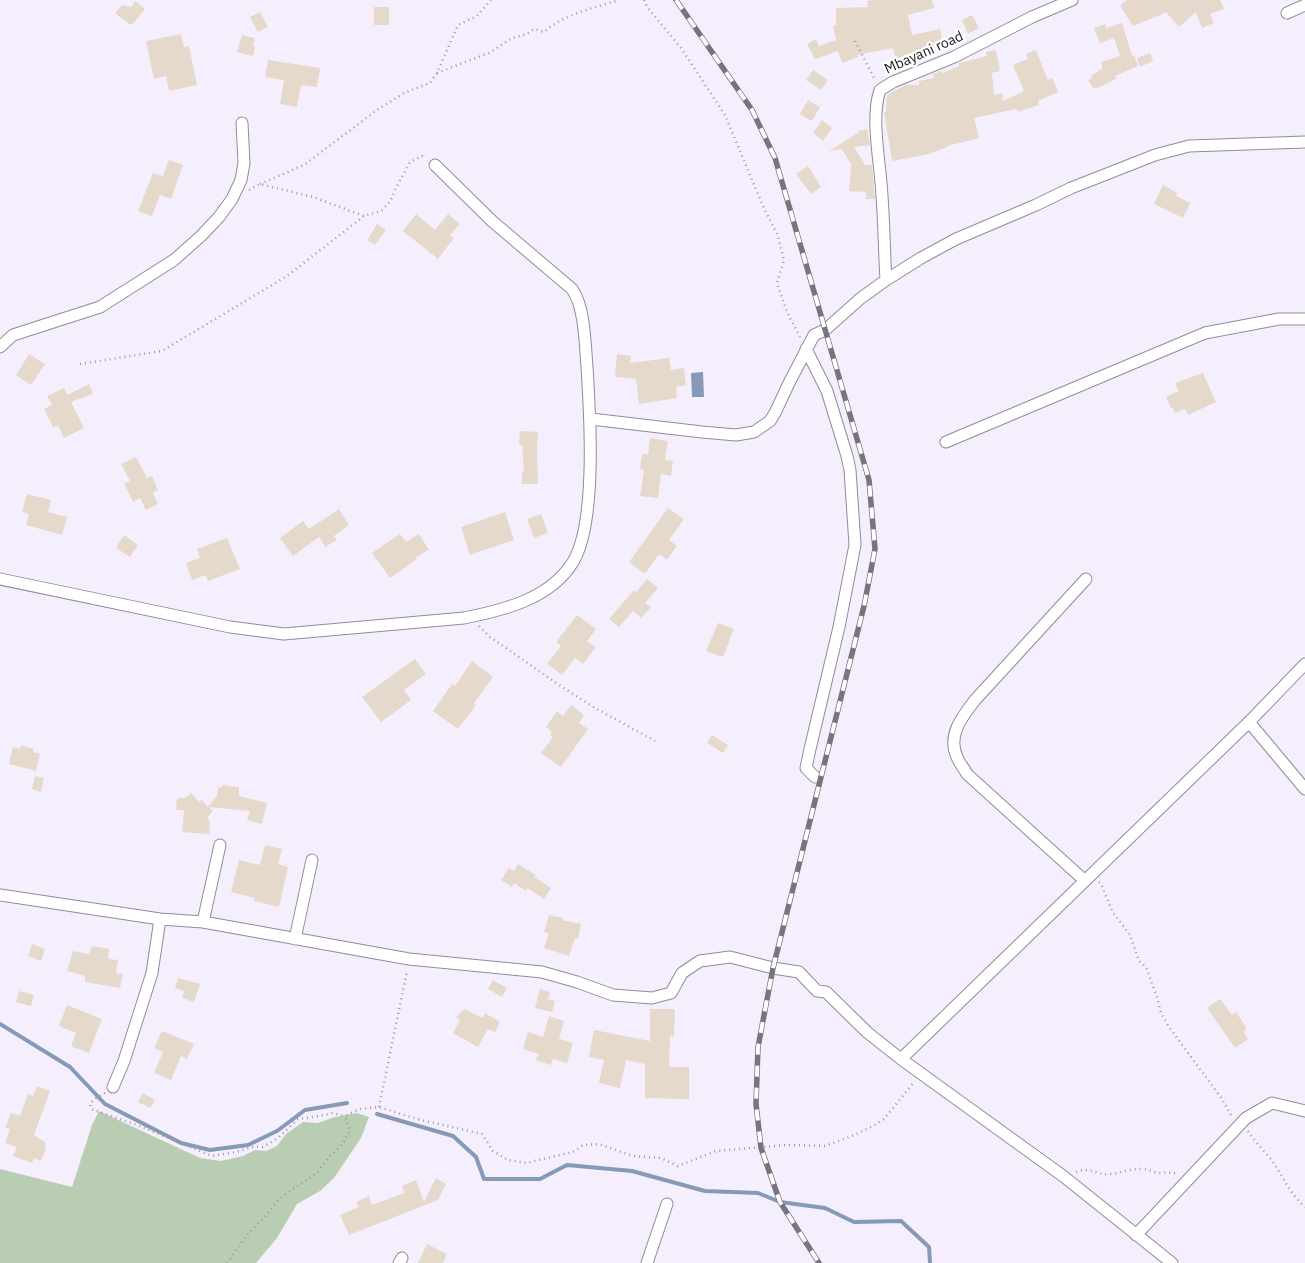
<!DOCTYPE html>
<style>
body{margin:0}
canvas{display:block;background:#f5effd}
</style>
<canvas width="1305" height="1263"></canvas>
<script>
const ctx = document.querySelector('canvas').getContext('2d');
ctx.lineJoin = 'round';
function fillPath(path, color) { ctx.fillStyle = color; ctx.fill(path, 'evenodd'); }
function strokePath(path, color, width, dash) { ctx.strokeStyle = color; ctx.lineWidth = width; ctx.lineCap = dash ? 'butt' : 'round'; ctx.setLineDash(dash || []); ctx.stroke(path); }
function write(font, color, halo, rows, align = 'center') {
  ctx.font = font + ' "IBM Plex Sans",sans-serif'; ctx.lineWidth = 5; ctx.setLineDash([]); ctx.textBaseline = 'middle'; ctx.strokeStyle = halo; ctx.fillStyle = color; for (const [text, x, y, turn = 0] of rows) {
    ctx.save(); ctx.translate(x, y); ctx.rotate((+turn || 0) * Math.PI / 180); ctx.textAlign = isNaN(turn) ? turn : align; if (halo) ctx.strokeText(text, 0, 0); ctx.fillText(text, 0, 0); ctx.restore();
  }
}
const green = new Path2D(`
 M99 1111 200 1158 221 1161 243 1156 255 1150 266 1151 277 1146 286 1134 303 1122 318 1123 335 1117 357 1113 369 1117 361 1138 334 1178 320 1191 297 1204 277 1238 256 1263H0V1169L72 1187 92 1125Z`);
const water = new Path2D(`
 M703 372 704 397H692L691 373Z`);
const stream = new Path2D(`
 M0 1024 70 1067 105 1104 181 1143 210 1150 248 1145 277 1131 305 1110 347 1103
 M377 1114 453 1136 476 1157 484 1179H540L567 1165 632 1171 705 1191 758 1193 780 1202 825 1208 854 1222 901 1221 929 1247 930 1263`);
const building = new Path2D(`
 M872 0H932L934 8 908 15 912 35 940 29 943 43 936 45V47L916 51 917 53 896 59 893 48 857 55 858 57 842 63 838 51 815 59 807 44 816 39 819 46 836 40 833 26 836 25V8L868 7 867 1Z
 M1127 0H1220L1224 9 1210 14 1214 23 1202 28 1196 12 1179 27 1166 12 1157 17V16L1133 26 1120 5Z
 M135 1 145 9 133 24H129L115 13 122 5 131 7Z
 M374 7H389V25H374Z
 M260 12 268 27 258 32 250 17Z
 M972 15 979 28 968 34 962 20Z
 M1122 23 1132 56 1134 55 1138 66 1115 76 1116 79 1097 88H1093L1088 80 1092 78 1091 76 1103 68 1101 62 1120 56 1114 38 1100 43 1094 28 1105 24 1106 28Z
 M181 34 184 47 189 46 197 85 169 91 166 76 154 79 146 41Z
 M242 35 255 38 253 46 255 47 253 56 237 52Z
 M996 50 1000 71 992 73 994 95 1002 93 1003 101 1024 91 1013 65 1028 59 1026 54 1036 50 1048 80 1052 78 1058 92 1038 101 1039 105 1018 112 1016 109 974 118 979 138 947 146V147L929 154 892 161 884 112H886L887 95 906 85H919V81L934 78 933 74 942 71 943 73 959 66V63L987 56 986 52Z
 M1150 53 1153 61 1140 67 1137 58Z
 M268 60 320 68 317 87 301 85 297 107 280 104 284 80 265 77Z
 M813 70 828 80 821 90 806 80Z
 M808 100 820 107 812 121 800 114Z
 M822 120 832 128 823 141 813 133Z
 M867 129 870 145 854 147 865 165H872L875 199H866V192L849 191 851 164 842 149 829 151 858 133V131Z
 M169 160 183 165 171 199 160 195 152 216 138 211 153 173 163 176Z
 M808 166 821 187 811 194 796 174Z
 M1163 185 1177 193 1176 196 1190 203 1183 218 1154 204Z
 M416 214 435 230 448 214 460 224 450 235 454 238 438 259 403 231Z
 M377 224 386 230 375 245 367 240Z
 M29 354 45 364 31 385 16 375Z
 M617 354 631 356 630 363 669 358 671 370 684 368 686 385 676 387 677 398 639 404 636 379 615 377Z
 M1203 373 1216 402 1188 415 1185 409 1175 413 1173 408H1171L1166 397 1179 391 1175 383Z
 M89 384 93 394 71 402 84 428 64 438 58 425 53 427 44 409 52 405 47 396 64 388 67 395Z
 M520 431 538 432 537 451 538 484H522V472H524L522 445H519Z
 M650 438 668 441 665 460 673 461 671 476 661 474 658 498 640 496 644 470 640 469 642 454 648 455Z
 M136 457 147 478 152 476 158 490 153 493 158 504 146 510 140 498 133 502 124 483 130 481 121 464Z
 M27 494 51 500 48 512 67 517 62 535 26 525 29 514 22 512Z
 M668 508 684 519 669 540 677 546 667 560 659 554 645 574 629 562Z
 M339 509 349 525 334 536 337 540 325 547 319 537 293 556 280 538 303 521 309 529Z
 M505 512 514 540 470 555 461 527Z
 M541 514 548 533 534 538 527 519Z
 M400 534 406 542 419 534 429 550 416 557 417 559 390 578 372 553Z
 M124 535 138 545 130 557 116 548Z
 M227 538 240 569 208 581 206 575 192 580 186 563 200 558 197 549Z
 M647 579 658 588 645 603 651 607 641 618 633 611 619 627 609 619 634 590 636 592Z
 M577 615 596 629 587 641 596 647 583 664 575 658 562 675 547 664 561 646 556 642Z
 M718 623 734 629 723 657 706 651Z
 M415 659 426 674 404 690 411 700 381 722 362 697Z
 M472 661 493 677 474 703 476 705 458 729 433 711 452 684 455 686Z
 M571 705 584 715 579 723 588 729 561 767 541 753 553 737 550 735 552 732 546 727 557 711 563 716Z
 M712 735 728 745 723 753 707 743Z
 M21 745 34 749 33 752 40 754 36 771 9 764 13 747 20 749Z
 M35 776 44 778 41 792 32 789Z
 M222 785 239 787V796L267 803 262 824 247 820 250 811 209 807 213 811 207 818 210 821 209 834 182 832 184 810H176L177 798H185L191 793 199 802 202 800 208 807 217 796 218 787 222 788Z
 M265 845 282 849 278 864 288 867 279 907 254 901 255 898 231 892 239 860 260 865Z
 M518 864 536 875 534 877 551 888 544 899 527 888 526 891 514 883 512 887 501 880 509 868 514 871Z
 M549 915 563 918 562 920 581 924 578 939 575 938 569 956 544 948 549 933 544 932Z
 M32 944 45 949 41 961 28 956Z
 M92 946 109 949 108 959 118 960 116 973 123 974 120 988 85 982V976L67 971 73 951 89 954Z
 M178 978 200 984 194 1002 182 998 184 991 175 988Z
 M493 980 507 988 502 997 488 989Z
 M540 989 550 992 548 999 555 1001 552 1012 535 1008Z
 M19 991 34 995 31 1006 16 1002Z
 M1220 999 1232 1015 1236 1012 1246 1027 1244 1032 1248 1039 1235 1048 1207 1008Z
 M67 1005 102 1019 89 1053 71 1046 76 1033 59 1026Z
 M465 1009 482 1018 485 1013 500 1022 495 1032 488 1029 478 1047 453 1033 460 1020 456 1017Z
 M650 1009H675L674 1036H670L669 1067H689V1099L645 1098V1064L626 1060 620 1088 599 1083 604 1060 589 1057 594 1030 650 1041Z
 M549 1016 564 1021 559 1039 573 1043 567 1063 553 1059 551 1065 535 1060 539 1054 523 1049 528 1032 543 1037Z
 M162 1031 194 1044 187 1059 181 1056 171 1080 154 1073 163 1052 154 1048Z
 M37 1086 50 1091 34 1135 45 1142 46 1148 41 1161 34 1158 32 1163 13 1156 17 1147 5 1143 10 1129 5 1128 11 1113 20 1116 28 1094 33 1096Z
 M143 1093 155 1100 150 1108 138 1102Z
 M436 1178 446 1184 438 1200 349 1235 340 1215 359 1207 356 1202 369 1196 372 1205 404 1193 402 1186 416 1180 424 1202Z
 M427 1244 447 1254 443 1263H418Z`);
const path = new Path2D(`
 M644 0 647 7 681 48 725 115 763 206 778 236 784 260 777 283 787 312 800 337
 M855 41 875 80
 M437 73 489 53 512 38 527 34 534 29 544 32C564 14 594 8 619 0
 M260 184 304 165 377 110 404 93 430 83 437 73 458 25 477 16 491 0
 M249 190 260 184 313 197 364 216 381 211 390 202 395 190 410 162 422 156 426 158
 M80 364 162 351 287 276 364 216
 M479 626 490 637 562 687 595 708 655 741
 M1099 882 1102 886 1112 911 1130 935 1139 961 1146 967 1157 997 1161 1013 1169 1027 1222 1099 1232 1117
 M105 1093 93 1100 90 1104 91 1109 137 1125 212 1156 236 1152 253 1147H263L278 1138 298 1119 320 1116 332 1113 345 1116
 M379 1107 407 971
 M1248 1131C1255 1142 1265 1151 1273 1162 1283 1177 1291 1195 1305 1207
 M1076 1172C1091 1166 1097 1176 1111 1174 1122 1173 1131 1168 1143 1169 1147 1169 1150 1171 1154 1172 1163 1174 1167 1171 1178 1174
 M227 1263 247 1235 264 1218 280 1198 317 1173 329 1157 342 1145 350 1130 345 1116 360 1109 379 1107 417 1119 482 1134 493 1151 508 1160 526 1163 573 1152 583 1145 599 1144 633 1156 661 1158 678 1166 716 1151 787 1145 825 1146 852 1136 873 1126 884 1119 915 1081`);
const minor = new Path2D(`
 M1287 13 1305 5
 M886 280C884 248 884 215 881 183 879 156 871 116 880 90L893 82 954 57 1032 17 1072 0
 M0 347 13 335 100 307 174 260 201 236 219 217 232 199 241 180 244 163 242 123
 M806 349 827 391 847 456 850 470 855 545 839 627 810 749 806 768 815 777
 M591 419 702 432 736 435 754 432 770 421 775 413 789 383 814 335 825 330 861 298 886 280 921 258 956 239 1036 205 1071 188 1155 155 1189 146 1305 142
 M946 442 1205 333 1279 319H1305
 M0 579 230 627 284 634 464 618C504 610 550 599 573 562 597 523 590 414 587 367 585 344 585 307 572 289L492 221 435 165
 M1249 722 1305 789
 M1084 880 967 774C964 768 959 763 957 757 947 735 962 717 975 700L1086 579
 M0 895 160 919 203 922 409 959 542 972 577 982 613 995 652 998 671 993 682 973 700 961 730 957 773 968 799 972 817 991 826 992 868 1033 901 1059 1063 1176 1172 1263
 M203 922 220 845
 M295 939 312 860
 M901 1059 1249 722 1305 664
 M113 1087 124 1061 152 973 160 919
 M1136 1235 1246 1118 1272 1103 1305 1111
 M399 1263 402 1258
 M647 1263 667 1204`);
const rail = new Path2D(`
 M676 0 752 110 775 158 869 480 875 549 864 606 773 968 758 1047 756 1104 761 1148 780 1202 819 1263`);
const streetNames = [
 ["Mbayani road",924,53,-24]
];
fillPath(green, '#b9cdb2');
fillPath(water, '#869ab7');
strokePath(stream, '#869ab7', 4);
fillPath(building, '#e5d9cb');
strokePath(minor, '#918b9a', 13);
strokePath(path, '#9c98a3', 2.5, [1, 4]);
strokePath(minor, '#fff', 11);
strokePath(rail, '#77747d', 5.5);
strokePath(rail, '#fff', 4, [11]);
write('14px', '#151319', '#fff', streetNames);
</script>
